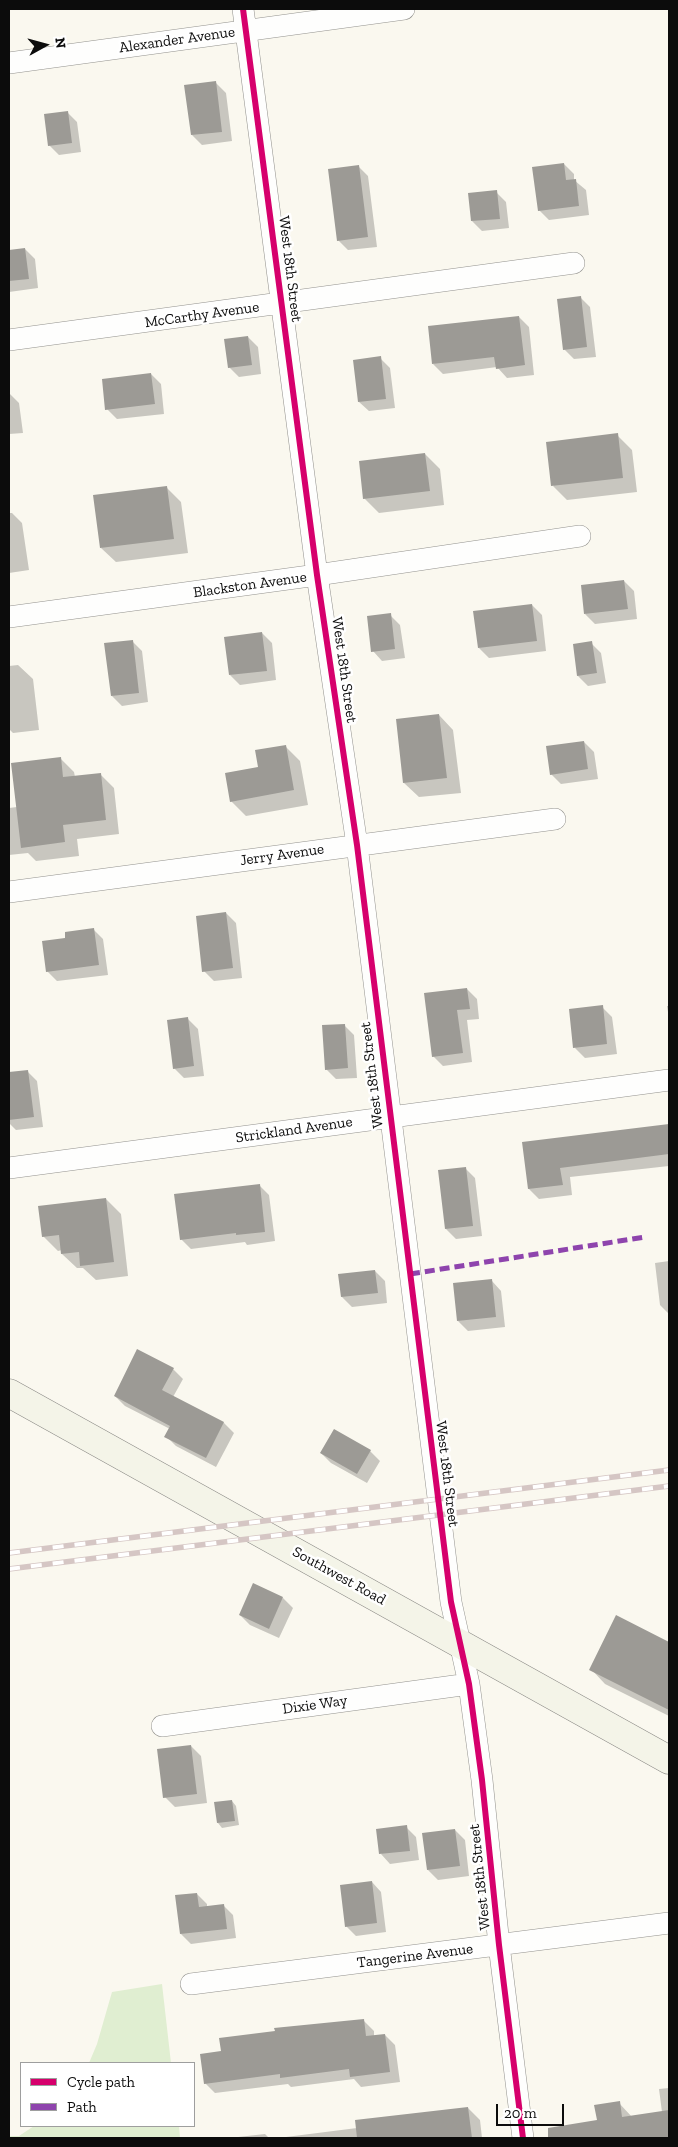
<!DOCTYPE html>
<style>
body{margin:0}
#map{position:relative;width:678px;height:2147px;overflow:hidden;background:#faf8ef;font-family:"Zilla Slab",serif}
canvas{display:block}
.frame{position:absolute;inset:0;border:10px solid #0c0c0c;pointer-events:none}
.legend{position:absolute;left:20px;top:2062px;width:175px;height:65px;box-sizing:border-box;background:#fff;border:1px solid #9e9e9e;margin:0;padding:6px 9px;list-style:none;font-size:15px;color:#0c0c0c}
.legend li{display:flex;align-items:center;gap:10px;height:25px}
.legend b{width:25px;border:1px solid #9e9e9e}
.north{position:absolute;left:20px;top:20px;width:50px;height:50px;-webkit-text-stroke:4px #fff;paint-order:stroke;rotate:83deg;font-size:14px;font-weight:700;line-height:20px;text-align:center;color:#0c0c0c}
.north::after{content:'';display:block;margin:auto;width:18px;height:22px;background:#0c0c0c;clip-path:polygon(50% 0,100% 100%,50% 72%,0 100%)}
.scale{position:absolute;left:496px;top:2104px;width:68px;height:22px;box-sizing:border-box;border:2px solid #0c0c0c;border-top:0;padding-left:6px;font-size:15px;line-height:18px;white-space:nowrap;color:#0c0c0c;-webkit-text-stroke:4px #fff;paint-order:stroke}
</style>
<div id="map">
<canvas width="678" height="2147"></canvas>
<div class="frame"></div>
<ul class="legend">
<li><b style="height:6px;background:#d6006c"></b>Cycle path</li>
<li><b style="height:6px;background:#8e44ad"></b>Path</li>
</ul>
<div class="north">N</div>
<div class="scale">20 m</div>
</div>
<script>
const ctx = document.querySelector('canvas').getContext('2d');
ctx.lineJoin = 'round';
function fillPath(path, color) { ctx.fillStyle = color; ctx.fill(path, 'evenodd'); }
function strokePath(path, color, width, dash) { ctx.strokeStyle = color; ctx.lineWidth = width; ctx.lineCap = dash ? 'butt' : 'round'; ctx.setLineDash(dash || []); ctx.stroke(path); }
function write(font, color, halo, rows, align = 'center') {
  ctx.font = font + ' "Zilla Slab",serif'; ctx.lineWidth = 5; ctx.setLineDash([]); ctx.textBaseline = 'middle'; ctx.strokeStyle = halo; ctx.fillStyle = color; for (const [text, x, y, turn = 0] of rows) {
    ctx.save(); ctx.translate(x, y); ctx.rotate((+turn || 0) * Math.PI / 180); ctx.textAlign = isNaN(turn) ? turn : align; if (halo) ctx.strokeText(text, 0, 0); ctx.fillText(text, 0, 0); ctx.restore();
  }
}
const green = new Path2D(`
 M162 1984 171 2063H89L97 2044 112 1992Z
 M34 2126H179L180 2138H9V2136H19Z`);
const shadow = new Path2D(`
 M216 83 226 93 232 141 202 145 192 135Z
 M67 112 77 122 81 152 59 155 49 145Z
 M564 164 574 174V180L586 190 589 215 549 220 539 210Z
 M358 166 368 176 377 247 348 250 338 240Z
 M496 192 506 202 509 228 482 231 472 221Z
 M25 249 35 259 38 288 9 292V251Z
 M580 297 590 307 596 357 574 359 564 349Z
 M519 317 529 327 534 375 507 378 497 367 443 374 433 364Z
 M248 337 258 347 261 374 239 377 229 367Z
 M380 358 390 368 395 408 369 411 359 402Z
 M151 374 161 384 164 414 117 419 107 409Z
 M9 393 19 403 23 433 9 434Z
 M617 435 632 450 637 492 567 500 553 486Z
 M425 454 440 469 444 505 379 513 364 498Z
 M167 488 181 502 188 553 116 562 101 548Z
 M9 513H12L22 523 29 570 9 573Z
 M624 581 634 591 637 619 595 624 585 614Z
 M532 605 542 615 546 651 489 658 479 648Z
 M390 615 400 625 405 658 382 661 373 651Z
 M262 633 272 643 276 680 240 685 230 675Z
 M132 641 142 651 148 702 122 706 112 696Z
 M591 643 601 653 606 683 588 686 578 676Z
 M18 665 33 679 39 730 13 733 9 729V666Z
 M439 715 453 730 461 793 419 797 404 783Z
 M584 742 594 752 598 779 561 784 551 774Z
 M286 747 300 761 308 805 246 816 231 801 259 768Z
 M60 758 74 772 75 777 100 774 114 788 119 834 77 839 79 856 36 861 28 853 9 855V808L17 807Z
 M226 913 236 923 242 978 214 981 204 971Z
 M93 929 103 939 108 975 57 981 47 971 67 939Z
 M467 989 477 999 479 1019 467 1020 472 1062 443 1066 433 1056Z
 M667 1006H669V1018Z
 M602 1007 612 1017 617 1054 585 1058 575 1048Z
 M188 1019 198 1029 204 1076 184 1078 174 1068Z
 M344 1025 354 1035 357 1078 336 1079 326 1069Z
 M27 1071 37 1081 43 1127 16 1130 9 1123V1073Z
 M669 1125V1166L570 1177 572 1195 539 1199 529 1189 524 1143Z
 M465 1168 475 1178 482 1236 456 1239 446 1229Z
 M259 1185 269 1195 275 1241 247 1245 245 1242 191 1249 181 1239Z
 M106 1199 121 1214 128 1276 96 1280 83 1268H77L62 1254V1250L58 1251 43 1236Z
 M669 1261V1314L660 1305 655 1263Z
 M375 1271 385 1281 387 1303 352 1307 342 1297 340 1276Z
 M492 1281 501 1291 505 1327 468 1331 458 1321Z
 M173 1369 183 1379 173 1397 224 1423 234 1433 216 1467 176 1446 166 1436 170 1429 125 1406 115 1396Z
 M370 1451 380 1461 367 1483 331 1463 321 1453Z
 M283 1598 293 1608 279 1638 250 1625 240 1615Z
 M616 1617 669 1643V1716L605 1684 591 1669Z
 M191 1746 201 1756 207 1803 175 1807 165 1797Z
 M232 1801 236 1806 239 1825 222 1828 218 1823Z
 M406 1827 416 1837 419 1860 390 1864 381 1854Z
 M455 1830 465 1840 469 1876 438 1880 428 1870Z
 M372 1882 381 1892 386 1932 356 1936 346 1926Z
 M197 1894 207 1904V1907L223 1905 233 1915 236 1938 191 1944 181 1934Z
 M364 2021 374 2031V2036L385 2035 395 2045 400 2082 361 2087 354 2079 291 2087 288 2084 215 2093 205 2083 222 2052 276 2032Z
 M669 2088V2138H583L581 2124 598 2121 619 2103 632 2117 662 2112 659 2089Z
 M468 2108 480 2120 482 2138H278L357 2128Z
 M265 2134 269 2138H229Z`);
const building = new Path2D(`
 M216 81 222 132 191 135 184 85Z
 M68 111 72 143 48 146 44 114Z
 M564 163 566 180 576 179 579 206 538 211 532 167Z
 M359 165 368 237 337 241 328 169Z
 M497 190 500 219 471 221 468 193Z
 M25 248 29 279 9 281V250Z
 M581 296 587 347 563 350 557 299Z
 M519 316 525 365 496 369 494 357 432 364 428 326Z
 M248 336 252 365 228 368 224 339Z
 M381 356 386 399 358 402 353 360Z
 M151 373 155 404 105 410 102 379Z
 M618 433 623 478 551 486 546 442Z
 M425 453 430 491 363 499 359 461Z
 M167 486 174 539 100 548 93 495Z
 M624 580 628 609 584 614 581 585Z
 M532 604 537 641 478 648 473 611Z
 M391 613 395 649 371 652 367 616Z
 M262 632 267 671 229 675 224 637Z
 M133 640 139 693 111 696 104 643Z
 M592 641 597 673 577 676 573 644Z
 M439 714 447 778 403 783 396 719Z
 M584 741 588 769 550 775 546 746Z
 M286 745 294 790 230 802 225 773 258 767 255 750Z
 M61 757 63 777 101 773 106 820 63 825 65 842 21 848 11 763Z
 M226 912 233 968 202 972 196 916Z
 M94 928 99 965 46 972 42 941 65 938V932Z
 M467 988 470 1009 457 1010 463 1053 432 1057 424 993Z
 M603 1005 607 1044 573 1048 569 1009Z
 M188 1017 194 1066 173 1069 167 1020Z
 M345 1024 348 1068 325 1070 322 1025Z
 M28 1070 34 1117 9 1120V1072Z
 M669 1124V1154L560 1168 563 1185 528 1189 522 1142Z
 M466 1167 473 1226 445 1229 438 1170Z
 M260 1184 265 1232 236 1235V1233L180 1240 174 1194Z
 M106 1198 114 1262 80 1266 79 1252 61 1254 59 1235 42 1237 38 1206Z
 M375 1270 378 1293 341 1297 338 1274Z
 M492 1279 496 1317 457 1321 453 1283Z
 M137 1349 174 1368 162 1390 224 1422 206 1458 164 1437 170 1426 114 1396Z
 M334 1429 371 1450 357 1474 320 1453Z
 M253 1583 283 1597 269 1629 239 1615Z
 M616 1615 669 1642V1710L589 1670Z
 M191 1745 197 1794 163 1798 157 1749Z
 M232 1800 235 1821 217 1823 214 1802Z
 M407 1825 410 1851 379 1854 376 1829Z
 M455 1829 460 1866 427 1870 422 1833Z
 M372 1881 377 1923 345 1927 340 1885Z
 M197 1893 199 1907 224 1904 227 1929 180 1934 175 1895Z
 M364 2019 366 2036 385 2034 390 2072 350 2077 349 2069 280 2078V2074L204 2084 200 2054 221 2051 219 2038 275 2031 274 2028Z
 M620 2101 622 2117 669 2110V2138H548V2128L597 2120 594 2105Z
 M468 2107 472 2138H357L355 2120Z`);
const street = new Path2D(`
 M243 9 317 575 357 845 451 1602 469 1684 482 1780 499 1945 523 2138
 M9 63 404 9
 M9 340 574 263
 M9 617 317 575 580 536
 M9 892 555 819
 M9 1168 669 1080
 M162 1726 469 1684
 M191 1984 669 1923`);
const secondary = new Path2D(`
 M9 1393 669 1760`);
const rail = new Path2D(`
 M9 1553 669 1470
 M9 1569 669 1486`);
const quiet = new Path2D(`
 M410 1274 645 1237`);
const cycleway = new Path2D(`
 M243 9 317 575 357 845 451 1602 469 1684 482 1780 499 1945 523 2138`);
const streetNames = [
 ["Alexander Avenue",177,40,-8],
 ["West 18th Street",290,269,83],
 ["McCarthy Avenue",202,315,-8],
 ["Blackston Avenue",250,585,-8],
 ["West 18th Street",344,670,82],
 ["Jerry Avenue",282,855,-8],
 ["West 18th Street",372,1075,-97],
 ["Strickland Avenue",294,1130,-8],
 ["West 18th Street",447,1474,83],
 ["Southwest Road",339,1576,29],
 ["Dixie Way",315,1705,-8],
 ["West 18th Street",480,1877,-96],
 ["Tangerine Avenue",415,1956,-7]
];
fillPath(green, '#e0eed1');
fillPath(shadow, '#0003');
fillPath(building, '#9c9a95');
strokePath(street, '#93928e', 22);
strokePath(secondary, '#8a8985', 29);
strokePath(street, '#fefefd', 21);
strokePath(secondary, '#f4f4e8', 28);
strokePath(rail, '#d5c6c4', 5.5);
strokePath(rail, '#fff', 4, [11]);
strokePath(quiet, '#8e44ad', 5, [10, 5]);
strokePath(cycleway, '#d6006c', 6);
write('15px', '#0c0c0c', '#fff', streetNames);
</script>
